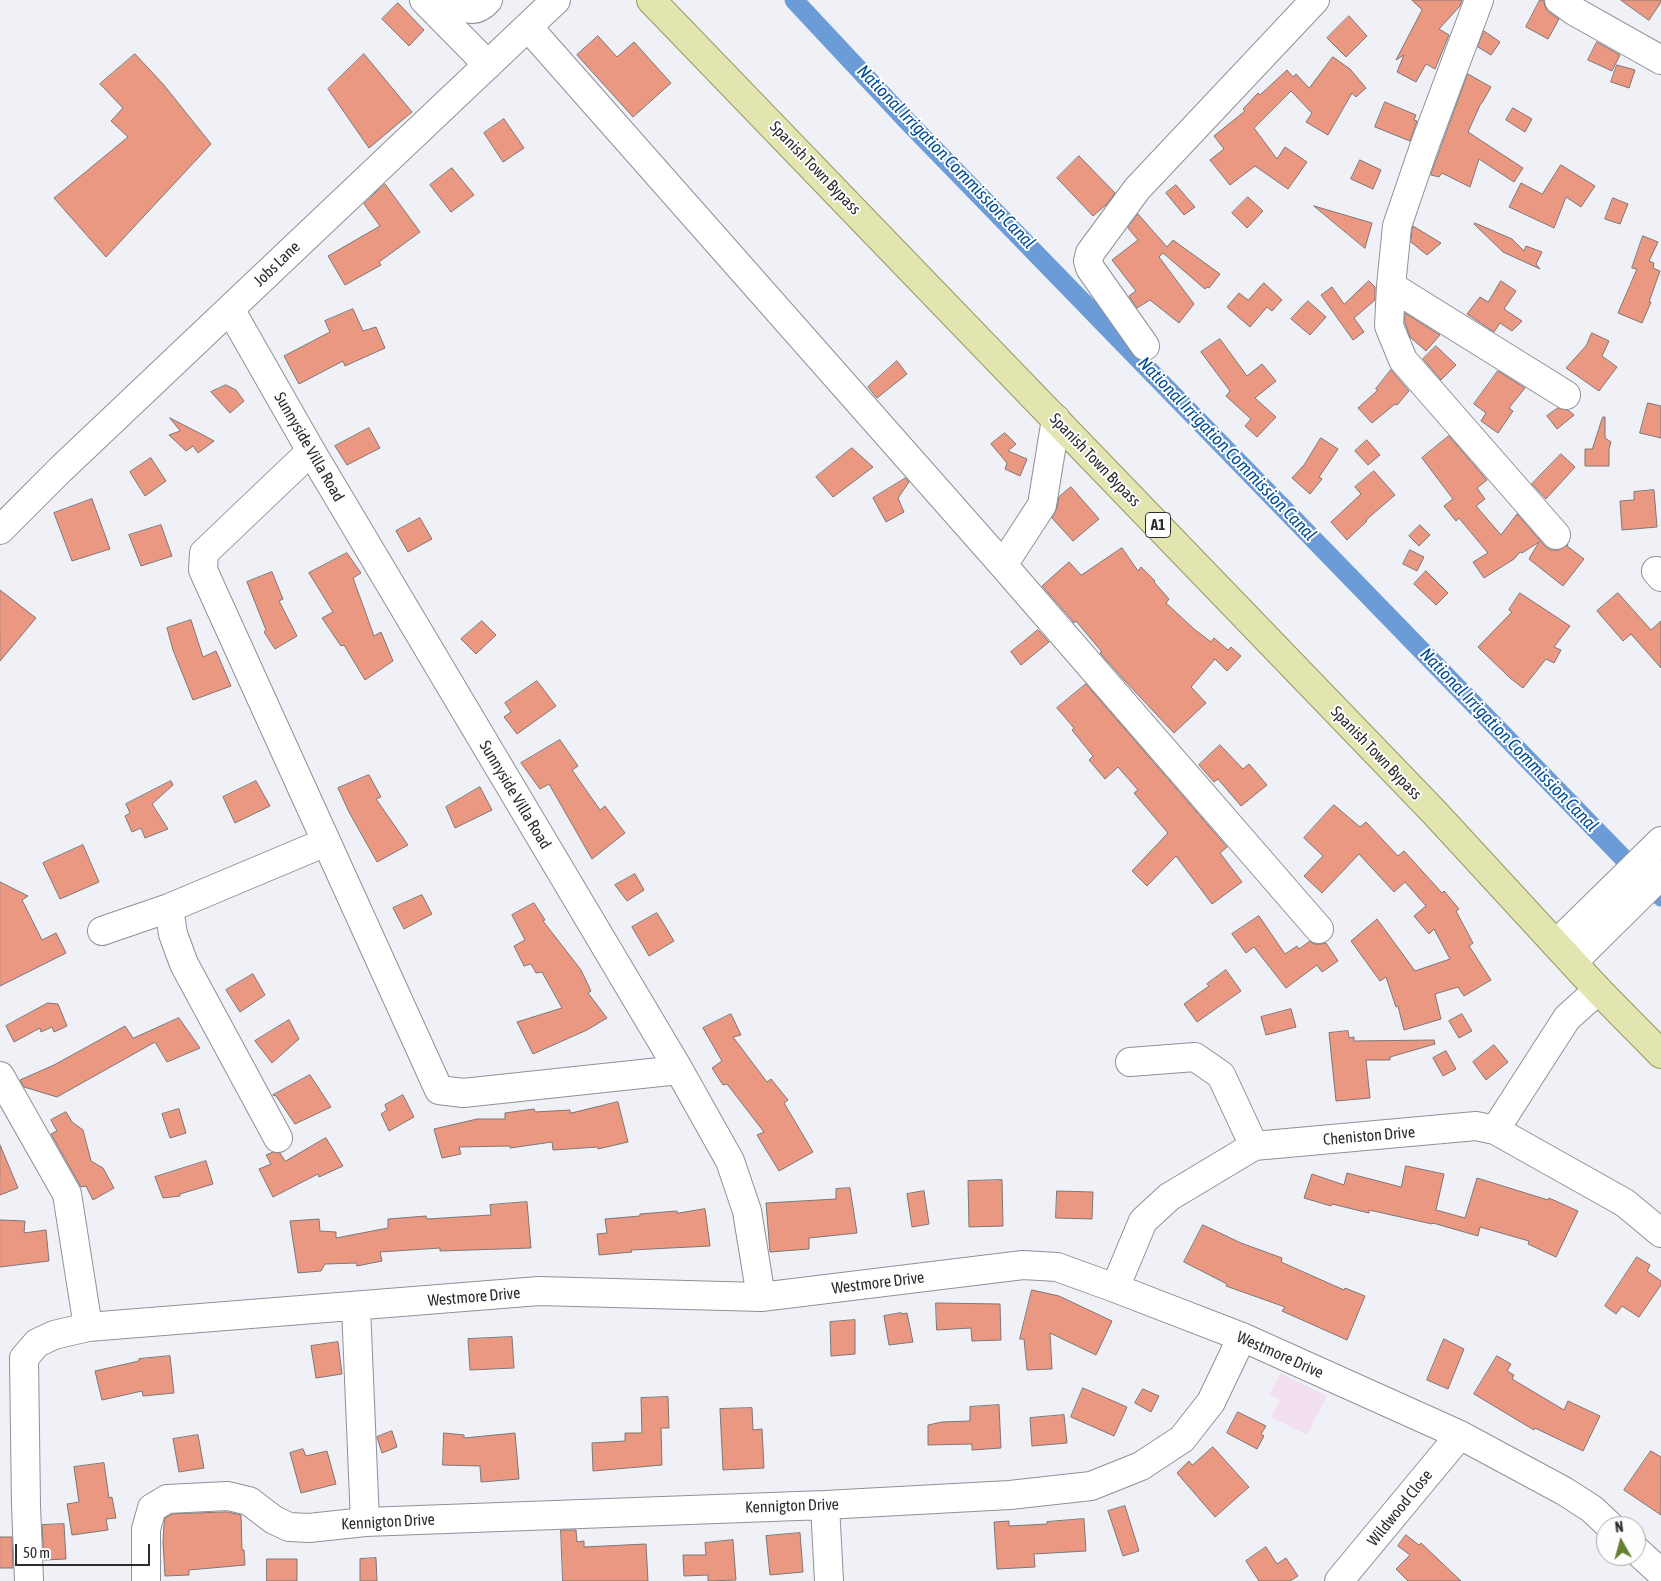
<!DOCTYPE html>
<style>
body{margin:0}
#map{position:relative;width:1661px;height:1581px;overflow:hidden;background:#f0f0f7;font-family:"Asap Condensed",sans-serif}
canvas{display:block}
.north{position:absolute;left:1596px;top:1516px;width:50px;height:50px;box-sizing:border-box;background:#fefefe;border:1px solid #aaaaab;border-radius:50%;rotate:353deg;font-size:14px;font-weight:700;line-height:20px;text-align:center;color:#2c2c2f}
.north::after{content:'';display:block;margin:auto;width:18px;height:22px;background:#688033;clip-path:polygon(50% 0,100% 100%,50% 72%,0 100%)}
.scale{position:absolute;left:15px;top:1544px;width:135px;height:22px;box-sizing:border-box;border:2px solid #2c2c2f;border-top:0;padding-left:6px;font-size:15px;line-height:18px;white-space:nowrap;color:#2c2c2f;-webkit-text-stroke:4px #fefefe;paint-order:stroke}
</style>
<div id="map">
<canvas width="1661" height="1581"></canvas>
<div class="north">N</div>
<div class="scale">50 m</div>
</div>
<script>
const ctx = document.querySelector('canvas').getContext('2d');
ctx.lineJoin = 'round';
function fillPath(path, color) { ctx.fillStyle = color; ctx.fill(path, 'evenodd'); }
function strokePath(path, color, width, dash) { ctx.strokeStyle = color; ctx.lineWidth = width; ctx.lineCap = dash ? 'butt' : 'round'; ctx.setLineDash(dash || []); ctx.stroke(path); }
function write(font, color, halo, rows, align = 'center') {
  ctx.font = font + ' "Asap Condensed",sans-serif'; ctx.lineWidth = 4; ctx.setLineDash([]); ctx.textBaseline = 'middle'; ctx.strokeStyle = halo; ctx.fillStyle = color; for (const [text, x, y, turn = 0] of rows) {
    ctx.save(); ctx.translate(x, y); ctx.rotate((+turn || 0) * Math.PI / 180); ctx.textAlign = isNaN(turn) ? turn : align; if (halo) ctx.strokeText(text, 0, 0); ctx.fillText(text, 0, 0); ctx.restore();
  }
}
const education = new Path2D(`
 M1281 1373 1327 1396 1307 1435 1271 1417 1280 1400 1269 1394Z`);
const canal = new Path2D(`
 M794 0 908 122 1661 897`);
const building = new Path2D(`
 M1412 0H1462L1460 6 1439 29 1449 35 1435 69 1426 64 1416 82 1397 72 1404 55 1396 60 1422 10Z
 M1540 0 1544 1 1545 7 1549 12 1559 19 1548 39 1526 27Z
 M1621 0H1661V2L1649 20Z
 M398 3 424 30 409 46 382 19Z
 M1349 16 1367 36 1346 57 1327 38Z
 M1484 31 1500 42 1491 55 1478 47Z
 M598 36 617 57 634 42 671 83 633 117 577 55Z
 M1597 42 1620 55 1612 71 1588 60Z
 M135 54 163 84 211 144 106 257 54 198 128 137 111 121 123 108 100 84Z
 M364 54 412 112 369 148 328 89Z
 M1333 57 1350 69 1366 88 1356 97 1352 93 1328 135 1306 122 1312 113 1291 91 1254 128 1277 159 1285 147 1307 162 1288 189 1255 166 1230 185 1210 160 1224 149 1214 136 1245 111 1243 109 1258 93 1260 95 1287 70 1293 77 1296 74 1309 88Z
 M1617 65 1635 70 1629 88 1611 82Z
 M1468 74 1491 87 1482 103H1481L1468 132 1523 168 1514 182 1479 159 1470 187 1442 173 1439 177 1431 175Z
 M1385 102 1416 115 1414 120 1417 121 1410 141 1375 127Z
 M1513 108 1532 119 1525 132 1506 120Z
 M504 119 524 148 503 162 484 133Z
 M1079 156 1115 193 1107 204 1093 216 1057 178Z
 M1360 160 1381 170 1373 189 1351 179Z
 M1561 165 1595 186 1581 207 1566 197 1554 228 1509 207 1521 183 1542 194Z
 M452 168 474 195 451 212 430 185Z
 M385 184 420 232 379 262 381 265 345 285 328 256 380 226 364 204Z
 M1176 185 1195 207 1184 215 1166 193Z
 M1248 197 1263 211 1247 228 1232 213Z
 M1613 198 1628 204 1620 224 1605 219Z
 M1314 206 1372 223 1365 248Z
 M1138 214 1167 247 1173 240 1220 274 1209 288 1207 287 1205 289 1163 253 1159 257 1194 304 1179 323 1150 300 1137 308 1129 296 1136 291 1112 260 1138 240 1128 228Z
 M1475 223 1512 239 1524 251 1526 246 1542 252 1536 264 1540 269 1503 252 1474 224Z
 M1413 226 1441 243 1427 255 1411 242Z
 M1643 236 1658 242 1649 261 1654 263 1653 268 1660 271 1649 302H1651L1642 323 1618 313 1637 269 1632 268Z
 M1369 281 1375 287V300L1354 318 1364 332 1353 340 1321 295 1332 287 1344 304Z
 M1501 281 1516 291 1504 309 1522 321 1512 331 1500 323 1494 332 1467 314 1480 297 1488 302Z
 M1264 283 1282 300 1272 311 1267 307 1250 327 1227 307 1239 293 1248 300Z
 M1308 301 1326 317 1310 335 1291 319Z
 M353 309 363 331 376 327 385 348 345 366 343 361 299 384 284 356 330 332 325 321Z
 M1405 313 1440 335 1426 351 1410 337 1405 323Z
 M1592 333 1609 341 1602 356 1617 367 1599 391 1566 368 1586 346Z
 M1220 339 1247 376 1262 364 1276 381 1255 398 1276 417 1257 437 1245 426 1251 419 1226 396 1230 391 1201 352Z
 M1436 346 1456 365 1441 380 1423 359Z
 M897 361 907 374 877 398 868 387Z
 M1391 370 1409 391 1397 405 1395 404 1372 423 1358 408 1378 390 1376 389Z
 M1498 371 1525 388 1509 408 1513 411 1498 433 1481 421 1486 413 1474 404Z
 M226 385 236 390 244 401 230 413 211 392Z
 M1648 403 1661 406V438L1640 433Z
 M1558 408 1568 410 1574 415 1557 429 1547 416Z
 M1603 417H1605V438L1611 442 1609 449V466H1585V449H1592Z
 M170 418 205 436 214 441 198 453 193 446 186 451 169 435 180 431Z
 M369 428 380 448 347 465 335 446Z
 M1005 433 1016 444 1008 451 1027 459 1020 476 1005 469 1007 463 991 444Z
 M1449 436 1487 480 1477 488 1485 499 1476 506 1501 535 1517 514 1545 546 1551 550H1559L1568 544 1567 546 1584 559 1563 586 1529 559 1539 542 1522 553 1520 552 1514 559 1484 578 1473 562 1488 553 1459 518 1456 521 1444 506 1453 499 1422 458Z
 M1321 438 1338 449 1319 477 1322 479 1310 494 1292 478 1304 465Z
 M1367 440 1380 455 1368 465 1355 451Z
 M852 448 873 467 833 497 816 477Z
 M1561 454 1575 467 1546 499 1532 484Z
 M151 458 166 481 145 496 130 472Z
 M1374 471 1395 495 1366 520 1367 521 1347 540 1331 522 1361 494 1355 487Z
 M906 478 909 482 898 498 904 512 886 522 873 498Z
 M1071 487 1099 519 1073 541 1052 518 1057 508 1059 497Z
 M1654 490 1657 527 1622 530 1620 501 1634 500V492Z
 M92 499 110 549 72 561 54 513Z
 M420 518 432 539 408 552 396 531Z
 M161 525 172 556 141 566 129 535Z
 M1420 525 1430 535 1419 546 1409 536Z
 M1122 548 1138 571 1141 567 1155 581 1154 582 1169 599 1166 603 1194 629 1211 642 1214 638 1228 650 1231 647 1241 656 1227 671 1215 659 1191 687 1206 703 1174 733 1125 681 1100 653 1102 652 1076 621 1074 623 1072 620 1042 586 1069 562 1081 575Z
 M1410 550 1424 557 1417 571 1403 564Z
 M347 553 361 573 353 578 374 636 381 632 393 661 365 680 344 645 341 646 322 618 333 612 309 573Z
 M1426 571 1448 593 1436 605 1414 584Z
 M272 572 283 599 279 601 297 636 275 649 264 632 266 630 247 582Z
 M0 590 36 618 0 661Z
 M1520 593 1570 626 1554 647 1561 650 1554 663 1546 659 1523 688 1510 678 1478 647 1512 612 1509 610Z
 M1618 593 1651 630 1661 621V668L1631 634 1623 641 1597 611Z
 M191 620 203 657 216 651 231 686 193 700 173 650 167 628Z
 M482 621 496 635 476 654 461 639Z
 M1038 630 1049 642 1021 665 1011 652Z
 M537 681 556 706 517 734 504 717 511 712 505 703Z
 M1086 684 1227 847 1220 853 1242 882 1212 904 1176 856 1147 886 1132 871 1168 833 1134 793 1138 790 1118 767 1105 779 1089 760 1093 756 1072 730 1074 728 1057 708Z
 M560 740 578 766 572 770 600 810 605 806 625 833 592 859 549 784 540 789 521 763Z
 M1220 745 1243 769 1249 764 1267 785 1241 806 1218 779 1214 782 1199 765Z
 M369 775 381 797 376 799 408 845 377 862 349 812 338 788Z
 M171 781 173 785 152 804 168 829 145 838 141 828 132 832 125 816 130 813 126 804Z
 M256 781 270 806 235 823 223 797Z
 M480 787 492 810 455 828 446 807Z
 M1334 805 1360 827 1366 822 1398 856 1404 851 1442 893 1444 891 1459 909 1456 911 1473 943 1469 946 1491 980 1464 996 1458 987 1435 994 1441 1019 1404 1030 1398 1006 1396 1007 1386 977 1380 981 1351 941 1377 919 1415 971 1450 959 1434 929 1429 934 1414 916 1426 906 1405 882 1394 892 1359 854 1322 893 1304 876 1323 856 1304 838Z
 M83 845 99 882 60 899 43 863Z
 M635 874 644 890 627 901 615 885Z
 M0 882 28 896 22 900 42 940 56 933 66 953 0 986Z
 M422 895 432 914 404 929 393 908Z
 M534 903 545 920 543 921 581 970 591 991 588 993 607 1018 587 1030 533 1054 517 1022 562 1008 542 972 536 973 531 964 524 966 514 946 525 940 512 915Z
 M657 913 674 941 649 956 632 927Z
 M1259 916 1285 954 1297 946 1299 949 1310 941 1314 944H1321L1326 943 1338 961 1322 972 1317 965 1286 988 1254 947 1246 953 1232 934Z
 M1226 970 1241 991 1197 1022 1184 1004 1209 986 1207 984Z
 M253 974 265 995 240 1012 226 990Z
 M48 1003 58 1004 67 1026 54 1032 52 1027 41 1032 40 1028 14 1042 6 1026Z
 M1291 1009 1296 1027 1266 1035 1261 1017Z
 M731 1014 741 1035 733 1037 767 1082 771 1079 788 1100 784 1103 813 1152 779 1171 757 1135 764 1132 727 1084 723 1085 712 1068 722 1061 703 1028Z
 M1462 1014 1472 1031 1459 1038 1449 1021Z
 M179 1018 200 1048 167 1062 155 1042 57 1097 24 1087 20 1080 54 1065 125 1026 133 1038Z
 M289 1020 299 1039 272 1063 255 1041Z
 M1348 1031 1349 1038 1354 1037V1041L1434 1040 1435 1044 1390 1057V1060H1366L1370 1098 1336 1101 1329 1033Z
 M1494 1045 1508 1062 1486 1080 1473 1062Z
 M1446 1051 1456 1069 1443 1076 1433 1058Z
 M310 1075 331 1107 295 1124 276 1096 273 1095Z
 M403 1095 414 1117 389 1131 381 1114 387 1110 385 1105Z
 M618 1102 628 1142 598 1149V1147L553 1150 552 1142 510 1148V1146L459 1147 461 1154 442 1158 434 1129 477 1119H505V1113L534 1109 535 1112 570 1110V1113Z
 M179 1109 186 1133 170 1138 162 1114Z
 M66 1112 72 1122 83 1130 91 1161 103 1168 114 1188 93 1200 86 1186 81 1187 51 1134 57 1131 51 1120Z
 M326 1138 343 1166 319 1177 318 1174 273 1197 259 1169 271 1164 266 1155 273 1152 280 1153 285 1161Z
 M0 1145 18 1188 0 1195Z
 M206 1161 213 1184 180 1194V1196L163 1198 155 1177Z
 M1406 1166 1444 1174 1436 1210 1465 1218 1477 1178 1548 1200 1549 1198 1578 1211 1556 1257 1528 1244 1529 1241 1480 1227 1478 1236 1433 1223 1432 1224 1369 1210V1213L1332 1204 1331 1206 1304 1198 1312 1174 1344 1185 1347 1173 1401 1187Z
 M1002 1180 1003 1226 969 1227 968 1181Z
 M850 1188 857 1233 809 1238V1249L770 1252 766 1203 836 1199V1189Z
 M924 1191 929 1224 912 1227 907 1194Z
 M1057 1191 1093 1192 1092 1219 1056 1218Z
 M527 1202 531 1248 440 1251V1248L380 1252 382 1261 357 1266 356 1263 325 1264 321 1271 298 1273 290 1221 319 1219 320 1231 336 1232V1238L388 1228V1219L426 1216 427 1219 491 1215 490 1205Z
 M705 1209 710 1246 631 1250 632 1252 599 1255 597 1234 607 1233 605 1219 640 1216V1214L677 1211V1213Z
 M0 1220 25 1221 24 1233 46 1230 49 1261 0 1267Z
 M1203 1225 1241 1243 1282 1258 1281 1262 1344 1290 1345 1288 1365 1296 1347 1340 1282 1311 1285 1307 1226 1286 1227 1284 1184 1262Z
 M1637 1257 1650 1265 1647 1271 1661 1281V1285L1639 1317 1622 1306 1616 1314 1605 1306Z
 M1032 1290 1059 1296 1112 1321 1096 1355 1050 1333 1052 1369 1027 1370 1024 1339H1020Z
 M936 1303 1000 1304 1001 1340 972 1341 971 1328 937 1330Z
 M901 1313V1314L907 1313 913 1342 889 1345 884 1316Z
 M855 1320V1354L831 1356 830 1322Z
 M512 1337 514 1368 470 1370 468 1339Z
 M1444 1339 1464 1349 1448 1389 1427 1380Z
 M338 1342 342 1374 316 1378 311 1346Z
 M170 1356 174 1393 143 1396 142 1391 102 1400 95 1371 139 1361V1359Z
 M1497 1356 1511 1364 1507 1371 1514 1375 1512 1379 1564 1410 1568 1401 1600 1416 1583 1451 1535 1428 1534 1430 1474 1394Z
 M1083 1388 1127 1407 1114 1436 1071 1417Z
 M1143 1389 1159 1396 1151 1412 1135 1403Z
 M668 1397 669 1428H661L662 1465 593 1471 592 1443 625 1441V1433H642L641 1398Z
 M999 1405 1001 1448 972 1450V1444L928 1445V1425L942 1422 970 1421V1407Z
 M752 1408 753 1430 762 1429 764 1468 723 1470 720 1409Z
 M1238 1412 1266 1426 1261 1434 1264 1436 1257 1449 1227 1433Z
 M1064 1415 1067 1443 1032 1446 1030 1418Z
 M392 1431 397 1447 382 1453 377 1437Z
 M444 1433 464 1435V1438L515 1433 519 1479 481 1482 480 1466 443 1465Z
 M198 1435 204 1468 179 1472 173 1439Z
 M1213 1447 1249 1487 1215 1517 1177 1473 1189 1461 1192 1465Z
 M303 1449 306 1456 327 1451 336 1484 301 1493 290 1453Z
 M1651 1451 1661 1457V1515L1624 1490Z
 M104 1463 109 1498 112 1497 116 1518 106 1519 108 1530 72 1535 67 1504 79 1502 74 1467Z
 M1125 1506 1139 1551 1123 1556 1108 1511Z
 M227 1512 241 1515 242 1550H244L245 1565 189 1570V1575L165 1576 163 1542 164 1525 165 1518 172 1514Z
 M1084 1519 1086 1551 1034 1554 1035 1567 997 1569 994 1522 1009 1521V1526L1047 1524V1522Z
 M64 1524 66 1559 44 1560 42 1525Z
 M561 1530H576L577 1542 584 1541V1547L646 1544 648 1581H563Z
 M800 1533 803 1572 770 1575 766 1536Z
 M1406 1535 1419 1545 1421 1543 1461 1581H1408L1396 1569 1410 1555 1398 1546Z
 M0 1537H12L13 1568H0Z
 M733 1540 736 1580 708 1581V1575L684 1576 683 1555H706L705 1543Z
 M1266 1547 1277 1564 1286 1558 1298 1576 1290 1581H1259L1246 1561Z
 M376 1558 377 1581H360V1559Z
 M267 1559H297V1581H267Z`);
const minor = new Path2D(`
 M424 0 488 65
 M454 0C466 11 477 13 488 0
 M1479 0 1424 147 1397 226 1391 286 1389 326 1403 360 1556 535
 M1559 0 1574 11 1661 60
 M528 27 1003 565 1319 929
 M1391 286 1566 395
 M230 309 311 451 679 1070 730 1161 747 1211 761 1297
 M1145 346 1090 268 1088 261 1090 253 1137 189 1315 0
 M311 451 204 553 203 570 439 1090 463 1093 679 1070
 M0 530 61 469 556 0
 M1003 565 1042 505 1056 419
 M1656 571 1661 577
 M169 908 173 934 184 964 278 1138
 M102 931 169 908 326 842
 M1556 944 1661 841
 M1573 962 1661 875
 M1130 1062 1195 1057 1221 1075 1254 1146
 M0 1076 67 1194 88 1327
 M1495 1130 1567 1018 1598 990
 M1115 1288 1143 1221 1169 1197 1254 1146 1476 1126 1495 1130 1625 1203 1661 1233
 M356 1307 365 1522
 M825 1505 829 1581
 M1636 1550 1661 1573
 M29 1581 26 1505 24 1358 37 1343 54 1335 88 1327 539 1291 761 1297 1023 1265 1057 1267 1115 1288 1242 1337 1460 1435 1564 1491 1592 1509 1610 1526
 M146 1581V1529L152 1508 167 1499 228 1496 249 1501 274 1520 289 1527 309 1528 365 1522 825 1505 1010 1495 1091 1486 1141 1466 1182 1439 1211 1402 1242 1337
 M1339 1581 1460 1435`);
const major = new Path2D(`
 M651 0 1434 812 1598 990 1661 1054`);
const shields = [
 [1158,525,25]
];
const shieldNames = [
 ["A1",1158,525]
];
const streetNames = [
 ["Spanish Town Bypass",815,168,46],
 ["Jobs Lane",277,264,-44],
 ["Sunnyside Villa Road",309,447,60],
 ["Spanish Town Bypass",1095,460,46],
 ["Spanish Town Bypass",1376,753,46],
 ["Sunnyside Villa Road",515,795,59],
 ["Cheniston Drive",1369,1136,-5],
 ["Westmore Drive",878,1283,-7],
 ["Westmore Drive",474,1297,-5],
 ["Westmore Drive",1280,1355,24],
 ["Kennigton Drive",792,1506,-2],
 ["Wildwood Close",1400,1508,-51],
 ["Kennigton Drive",388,1522,-3]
];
const waterNames = [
 ["National Irrigation Commission Canal",946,157,46],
 ["National Irrigation Commission Canal",1227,449,46],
 ["National Irrigation Commission Canal",1509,740,46]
];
fillPath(education, '#f2e0f1');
strokePath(canal, '#6b9cd8', 19);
fillPath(building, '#eb9883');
strokePath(building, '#7e7674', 1);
strokePath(minor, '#909097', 30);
strokePath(major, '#969961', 30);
strokePath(minor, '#fff', 28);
strokePath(major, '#e2e5b0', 28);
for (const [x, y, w] of shields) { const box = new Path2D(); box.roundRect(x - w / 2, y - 12.5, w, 25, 4); ctx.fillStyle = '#fefefe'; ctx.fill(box); strokePath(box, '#2c2c2f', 1); }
write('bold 15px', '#2c2c2f', null, shieldNames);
write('16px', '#2c2c2f', '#fefefe', streetNames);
write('italic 18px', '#024e95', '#fefefe', waterNames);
</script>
